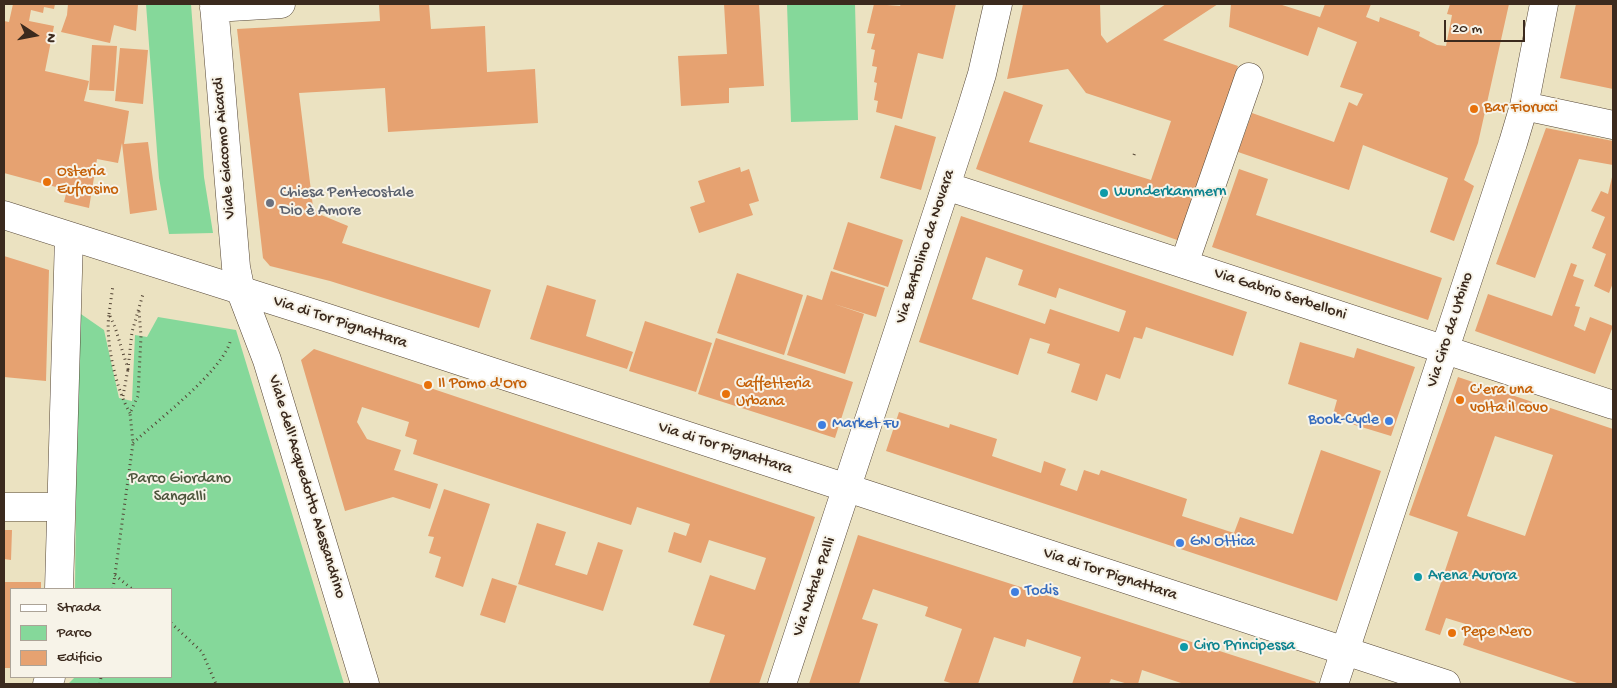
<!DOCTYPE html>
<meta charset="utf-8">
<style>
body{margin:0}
#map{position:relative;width:1617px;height:688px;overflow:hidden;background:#ebe2c1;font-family:"Gochi Hand",sans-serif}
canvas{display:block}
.frame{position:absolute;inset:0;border:5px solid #3b2a1e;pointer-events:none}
.legend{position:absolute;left:10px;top:588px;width:162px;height:90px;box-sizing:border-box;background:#f7f3e8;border:1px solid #aca397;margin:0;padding:6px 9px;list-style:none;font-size:15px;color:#3b2a1e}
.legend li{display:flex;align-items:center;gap:10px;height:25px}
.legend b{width:25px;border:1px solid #aca397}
.north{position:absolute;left:10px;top:10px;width:50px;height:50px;-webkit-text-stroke:4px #f7f3e8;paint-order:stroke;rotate:101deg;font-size:14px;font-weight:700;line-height:20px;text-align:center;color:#3b2a1e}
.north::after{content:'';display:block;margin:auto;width:18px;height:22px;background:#3b2a1e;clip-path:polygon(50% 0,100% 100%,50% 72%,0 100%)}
.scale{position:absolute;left:1444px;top:20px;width:81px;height:22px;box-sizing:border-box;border:2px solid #3b2a1e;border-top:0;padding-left:6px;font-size:15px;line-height:18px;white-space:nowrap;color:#3b2a1e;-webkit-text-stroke:4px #f7f3e8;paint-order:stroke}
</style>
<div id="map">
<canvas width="1617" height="688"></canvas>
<div class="frame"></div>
<ul class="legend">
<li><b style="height:6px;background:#fff"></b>Strada</li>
<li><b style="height:14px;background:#85d89a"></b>Parco</li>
<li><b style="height:14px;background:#e6a271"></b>Edificio</li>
</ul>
<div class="north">N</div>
<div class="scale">20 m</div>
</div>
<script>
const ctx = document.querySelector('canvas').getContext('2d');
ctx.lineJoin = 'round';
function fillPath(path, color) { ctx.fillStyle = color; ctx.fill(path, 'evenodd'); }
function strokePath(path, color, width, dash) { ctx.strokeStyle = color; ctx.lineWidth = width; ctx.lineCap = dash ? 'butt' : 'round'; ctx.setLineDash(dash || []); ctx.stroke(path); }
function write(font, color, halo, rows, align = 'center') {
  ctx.font = font + ' "Gochi Hand",sans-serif'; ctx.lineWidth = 4; ctx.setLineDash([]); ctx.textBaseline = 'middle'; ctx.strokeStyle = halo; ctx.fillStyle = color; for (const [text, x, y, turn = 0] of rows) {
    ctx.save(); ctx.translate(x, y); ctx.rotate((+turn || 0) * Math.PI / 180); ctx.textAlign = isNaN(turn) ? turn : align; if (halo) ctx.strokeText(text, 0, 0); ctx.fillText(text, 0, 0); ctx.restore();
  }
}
const green = new Path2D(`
 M146 4H191L204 177 213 233 169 234 159 178Z
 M787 4H855L858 120 791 122Z
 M78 312 104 330 119 398 132 401 135 335 147 337 158 317 236 330 344 684H68L75 677H171V589H75Z`);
const building = new Path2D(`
 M13 4H55L54 9 44 7 43 13 31 10 29 21 54 26 45 71 89 81 84 101 129 111 124 144 148 142 157 210 130 214 122 143 118 163 97 159 89 208 64 202 67 190 4 173V21L9 22Z
 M68 4H138L136 31 114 25 110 43 61 32 67 15Z
 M379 4H429L431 29 485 26 487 72 535 69 538 123 388 132 385 88 299 93 313 207 319 214 348 226 342 243 491 290 479 328 330 281 270 266 263 258 237 29 380 21Z
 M724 4H759L764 86 729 88V103L681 106 678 56 727 54Z
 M874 4 900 6 901 4H956L943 59 918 53 902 119 876 112 878 101 874 100 877 83 874 82 877 67 872 66 875 50 871 49 875 34 867 33Z
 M1023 4H1100L1101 35 1107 43 1166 4H1218L1163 40 1238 66 1180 241 976 169 1004 91 1043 105 1029 142 1151 180 1171 121 1086 93 1068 69 1007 79Z
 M1231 4H1279L1320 17 1325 4H1371L1366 17 1379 22 1380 17 1420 32 1419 36 1437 45 1446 46 1452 15 1447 14 1450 4H1509L1478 143 1464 180 1474 186 1454 241 1430 232 1448 178 1363 145 1349 190 1238 152 1252 113 1334 142 1349 102 1357 106 1363 94 1340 87 1357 42 1318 27 1308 56 1229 27Z
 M1576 4H1613V89L1560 78Z
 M92 45 117 46 114 91 89 90Z
 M120 48 148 50 143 104 115 101Z
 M895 125 936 137 921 190 880 178Z
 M1546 128 1613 141V165L1579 159 1535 278 1496 264Z
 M740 167 741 172 749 169 759 201 749 204 753 215 699 233 690 207 705 202 698 181Z
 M1239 169 1268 179 1256 215 1442 278 1428 320 1212 247Z
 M1613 173V283L1609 293 1594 286 1606 254 1592 248 1605 217 1591 211 1601 191 1608 194Z
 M961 216 1247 312 1233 356 1146 327 1142 339 1134 337 1120 379 1106 374 1097 401 1071 392 1080 364 1047 353 1050 344 1030 338 1018 375 919 342ZM986 257 1023 270 1018 285 1056 298 1059 288 1126 311 1119 332 1050 309 1045 324 972 299Z
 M848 222 903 240 888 287 833 269Z
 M4 256 49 270 46 381 4 377Z
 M1571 263 1577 265 1573 276 1584 280 1575 306 1580 307 1574 326 1585 331 1590 317 1613 326 1595 374 1475 331 1488 294 1552 316Z
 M831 271 885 288 876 317 834 304 864 314 845 374 787 355 807 295 822 300Z
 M737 273 803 295 784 355 717 333Z
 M547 285 596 300 586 336 633 352 627 369 530 339Z
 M645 321 712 343 696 392 629 371Z
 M716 338 853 382 835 438 698 394Z
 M1300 342 1354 358 1357 348 1415 367 1391 436 1332 418 1337 400 1288 384Z
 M314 349 815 517 759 684H709L725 635 693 625 710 575 755 590 766 558 709 540 701 563 668 552 674 532 686 536 690 524 637 507 631 525 413 454 417 440 405 436 409 422 362 407 357 422 367 439 401 450 394 470 438 484 430 509 393 497 345 511 301 360Z
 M1458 377 1613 429V684H1580L1463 645 1469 625 1446 618 1440 635 1425 630 1458 532 1409 515ZM1495 436 1553 455 1525 536 1467 516Z
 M899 412 949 428 950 424 997 439 992 456 1041 473 1044 461 1066 469 1060 485 1077 491 1084 470 1099 475 1101 470 1187 499 1182 516 1234 533 1240 517 1293 534 1321 450 1381 471 1337 601 886 451Z
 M444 489 490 504 463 587 435 577 441 557 429 553 434 537 428 536Z
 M537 523 566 532 555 565 587 575 598 542 623 550 603 611 518 584Z
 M4 530H12L11 560 4 559Z
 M858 535 946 563 1316 682 1315 684H1184L1142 670 1138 684H1128L1111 679 1109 684H1072L1081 657 1027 639 1025 647 994 637 978 684H954L944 681 962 629 925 616 928 607 873 589 862 619 878 624 859 684H809Z
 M492 578 517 586 505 623 480 615Z
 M4 582H41V589H11V668H4Z`);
const path = new Path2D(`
 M1134 155 1135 152
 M109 314 113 285
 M123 396 128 369
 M130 413C116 390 105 340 109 314L115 327 128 369 132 332 143 294
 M133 443C158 420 221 372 230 342
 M115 575 132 589
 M113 589 133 443 130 413 138 396 141 336 139 311
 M171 623 202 652 216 684
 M100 684 101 677`);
const minor = new Path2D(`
 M214 4 236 267 241 292 267 360 365 684
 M214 8 281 4
 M1524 106 1613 125
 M946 186 1613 405
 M1184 264 1249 77
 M4 507H61
 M59 589 69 237
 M47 684 51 677
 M782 684 970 113 982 74 998 4
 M1334 684 1513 143 1524 106 1544 4`);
const major = new Path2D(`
 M4 215 328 318 1446 684`);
const markers = [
 [1474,109,5,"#e8710a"],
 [47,182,5,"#e8710a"],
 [1104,193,5,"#0f9aa8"],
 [270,203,5,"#6b7280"],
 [428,385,5,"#e8710a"],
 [726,394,5,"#e8710a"],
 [1460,400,5,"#e8710a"],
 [1389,421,5,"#3f7fe0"],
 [822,425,5,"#3f7fe0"],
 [1180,543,5,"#3f7fe0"],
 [1418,577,5,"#0f9aa8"],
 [1015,592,5,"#3f7fe0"],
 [1452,633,5,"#e8710a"],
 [1184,647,5,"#0f9aa8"]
];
const foodNames = [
 ["Bar Fiorucci",1484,109],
 ["Osteria",57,173],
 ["Eufrosino",57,191],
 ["Il Pomo d'Oro",438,385],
 ["Caffetteria",736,385],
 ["Urbana",736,403],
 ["C'era una",1470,391],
 ["volta il covo",1470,409],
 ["Pepe Nero",1462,633]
];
const streetNames = [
 ["Viale Giacomo Aicardi",225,148,-95],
 ["Via Bartolino da Novara",926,247,-72],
 ["Via Gabrio Serbelloni",1280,295,18],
 ["Via di Tor Pignattara",340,323,18],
 ["Via Ciro da Urbino",1451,330,-72],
 ["Via di Tor Pignattara",725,449,18],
 ["Viale dell'Acquedotto Alessandrino",306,487,73],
 ["Via di Tor Pignattara",1110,575,18],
 ["Via Natale Palli",815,587,-71]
];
const cultureNames = [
 ["Wunderkammern",1114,193],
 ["Arena Aurora",1428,577],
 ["Ciro Principessa",1194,647]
];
const worshipNames = [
 ["Chiesa Pentecostale",280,194],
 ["Dio è Amore",280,212]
];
const shopNames = [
 ["Book-Cycle",1379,421,"right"],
 ["Market Fu",832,425],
 ["GN Ottica",1190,543],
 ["Todis",1025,592]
];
const parkNames = [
 ["Parco Giordano",180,480],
 ["Sangalli",180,498]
];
fillPath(green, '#85d89a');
fillPath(building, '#e6a271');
strokePath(minor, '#554636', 29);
strokePath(major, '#554636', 29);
strokePath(path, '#554636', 3, [1, 4]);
strokePath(minor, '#fff', 28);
strokePath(major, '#fff', 28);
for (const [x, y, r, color] of markers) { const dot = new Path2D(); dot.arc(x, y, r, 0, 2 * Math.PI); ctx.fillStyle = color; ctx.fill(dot); strokePath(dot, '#f7f3e8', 2); }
write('16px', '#c56008', '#f7f3e8', foodNames, 'left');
write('16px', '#3b2a1e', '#f7f3e8', streetNames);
write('16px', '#0d838f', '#f7f3e8', cultureNames, 'left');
write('16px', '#5b616d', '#f7f3e8', worshipNames, 'left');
write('16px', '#366cbe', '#f7f3e8', shopNames, 'left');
write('16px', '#4e563d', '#f7f3e8', parkNames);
</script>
